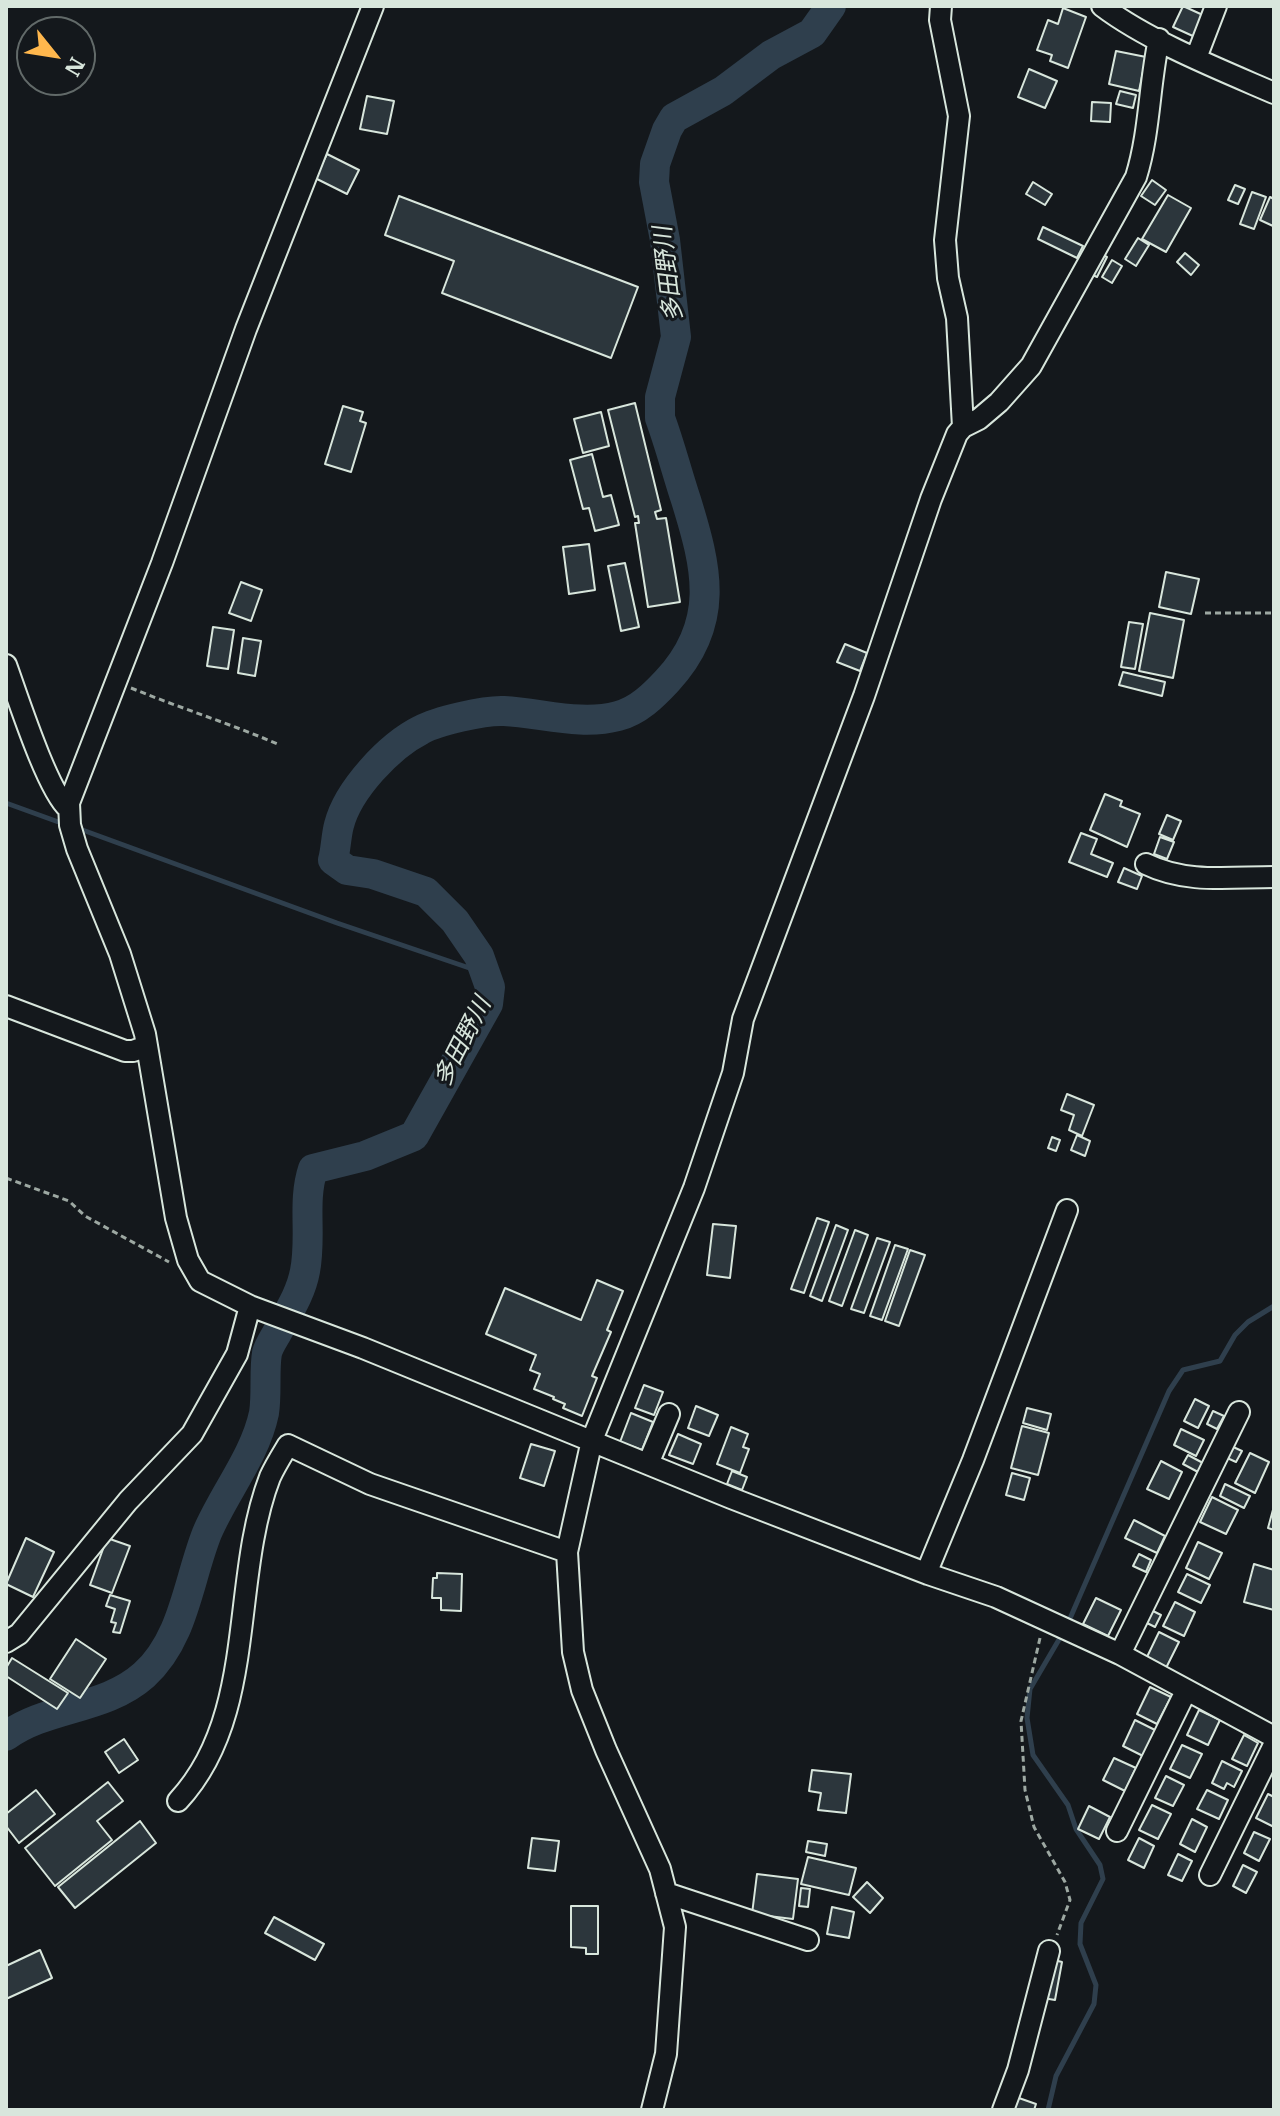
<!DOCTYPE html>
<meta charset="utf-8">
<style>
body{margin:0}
#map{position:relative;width:1280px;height:2116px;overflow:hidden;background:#14181c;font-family:"IBM Plex Serif",serif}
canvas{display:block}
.frame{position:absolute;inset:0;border:8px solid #d8e6dc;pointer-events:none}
.north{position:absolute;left:16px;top:16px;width:80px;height:80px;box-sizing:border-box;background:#14181c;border:2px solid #626a69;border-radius:50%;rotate:120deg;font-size:22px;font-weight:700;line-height:32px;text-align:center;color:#d8e6dc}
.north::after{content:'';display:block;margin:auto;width:28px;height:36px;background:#ffb74d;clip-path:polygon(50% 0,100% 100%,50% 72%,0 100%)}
</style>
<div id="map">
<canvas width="1280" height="2116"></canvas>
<div class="frame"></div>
<div class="north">N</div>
</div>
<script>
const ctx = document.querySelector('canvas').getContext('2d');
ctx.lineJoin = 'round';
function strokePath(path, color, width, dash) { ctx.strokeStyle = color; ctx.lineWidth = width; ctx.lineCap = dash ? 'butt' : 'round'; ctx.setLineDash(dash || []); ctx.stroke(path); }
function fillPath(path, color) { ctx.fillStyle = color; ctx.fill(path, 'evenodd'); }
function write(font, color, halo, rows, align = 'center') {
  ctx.font = font + ' "IBM Plex Serif","Noto Sans JP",serif'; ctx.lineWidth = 6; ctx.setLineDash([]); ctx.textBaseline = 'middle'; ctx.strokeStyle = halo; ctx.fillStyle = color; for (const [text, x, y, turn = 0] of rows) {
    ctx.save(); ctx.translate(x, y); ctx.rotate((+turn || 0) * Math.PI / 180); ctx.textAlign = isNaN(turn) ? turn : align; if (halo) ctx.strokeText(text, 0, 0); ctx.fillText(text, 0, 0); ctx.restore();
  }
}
const stream = new Path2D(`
 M6 803 64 824
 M77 828 337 923 487 974
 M1068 1623 1169 1391 1183 1370 1220 1361 1235 1335 1248 1322 1274 1306
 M1048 2110 1056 2076 1094 2004 1096 1985 1080 1944 1081 1923 1103 1879 1100 1865 1076 1829 1068 1805 1033 1755 1027 1718 1030 1689 1064 1631`);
const river = new Path2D(`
 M6 1736C47 1706 105 1710 144 1675 184 1639 188 1581 207 1533 224 1493 255 1456 264 1413 267 1394 264 1370 267 1353 269 1345 275 1337 278 1331 289 1311 301 1293 305 1271 312 1236 302 1202 313 1169L365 1156 414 1136 488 1004 490 987 479 956 455 921 426 892 373 874 347 870 333 860C336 849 336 836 339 825 348 790 389 746 421 730 437 721 485 710 504 711 542 713 581 726 618 716 638 711 654 695 667 681 721 623 707 568 686 500 677 473 670 445 660 418V397L676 337 665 240 654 182 655 164 667 130 674 118 723 91 771 55 812 33 831 6`);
const building = new Path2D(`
 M1183 6 1205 16 1195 37 1173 27Z
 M1063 8 1086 17 1068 68 1050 61 1052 55 1037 50 1048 20 1058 24Z
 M1116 51 1146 57 1139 91 1109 84Z
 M1029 69 1057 81 1045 108 1018 97Z
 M1120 91 1136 95 1133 108 1116 104Z
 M367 96 394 101 387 134 360 129Z
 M1092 102 1111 103 1110 122 1091 121Z
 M327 154 359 170 347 194 315 178Z
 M1152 180 1166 190 1155 205 1141 196Z
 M1033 182 1052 194 1045 205 1026 194Z
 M1235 185 1245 189 1238 204 1228 200Z
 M1252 192 1266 197 1254 229 1240 224Z
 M1168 195 1191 208 1166 252 1142 239Z
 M399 196 638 287 611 358 442 293 454 261 385 235Z
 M1270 197 1274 199 1273 226 1260 220Z
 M1043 227 1083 246 1077 258 1038 239Z
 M1138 238 1149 245 1136 266 1125 259Z
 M1095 251 1107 257 1097 277 1084 271Z
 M1185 253 1199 265 1191 275 1177 262Z
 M1112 260 1122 266 1112 283 1102 277Z
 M635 403 661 510 655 512 657 519 666 518 680 602 648 607 635 523H639L638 516 635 517 608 410Z
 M343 406 363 412 360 421 366 423 351 472 325 464Z
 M601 412 609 446 583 453 574 419Z
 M592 454 603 497 611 495 619 525 595 531 589 508 583 509 570 460Z
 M589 544 595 590 569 594 563 547Z
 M625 563 639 627 621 631 608 566Z
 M1166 572 1199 579 1191 614 1159 607Z
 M241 582 262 590 251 621 229 613Z
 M1150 613 1184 620 1173 678 1139 671Z
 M1129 622 1143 624 1135 669 1121 667Z
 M213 627 234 630 228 669 207 666Z
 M243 638 261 641 255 676 238 673Z
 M845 644 867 653 860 671 837 662Z
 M1123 672 1165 682 1162 696 1119 685Z
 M1105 794 1122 801 1120 806 1140 814 1127 847 1090 830Z
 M1167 815 1181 821 1173 840 1159 834Z
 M1081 833 1097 839 1091 854 1113 863 1107 877 1069 862Z
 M1160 837 1174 842 1167 859 1154 854Z
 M1124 868 1142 876 1137 889 1118 882Z
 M1067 1094 1094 1105 1082 1136 1069 1130 1074 1115 1061 1110Z
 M1077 1135 1090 1141 1085 1156 1071 1150Z
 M1052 1137 1060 1140 1056 1151 1048 1148Z
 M817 1218 829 1222 804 1293 791 1289Z
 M713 1224 736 1226 730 1278 707 1275Z
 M836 1225 848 1230 822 1301 810 1296Z
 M855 1230 868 1235 842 1306 829 1301Z
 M877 1238 890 1242 864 1313 851 1309Z
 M895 1245 908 1249 882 1320 870 1316Z
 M910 1250 925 1255 899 1326 885 1321Z
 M597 1280 623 1291 607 1330 611 1332 592 1376 597 1378 582 1416 563 1408 565 1404 553 1399 554 1397 534 1389 540 1374 530 1370 536 1355 486 1334 505 1288 581 1320Z
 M644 1385 663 1392 654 1415 635 1408Z
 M1195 1399 1209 1406 1198 1428 1184 1421Z
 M696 1406 718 1415 709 1436 688 1428Z
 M1027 1408 1051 1414 1047 1430 1023 1423Z
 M1213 1411 1224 1416 1217 1429 1207 1424Z
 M631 1413 653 1422 642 1450 620 1442Z
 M1022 1426 1049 1433 1038 1475 1011 1468Z
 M731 1427 748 1434 743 1447 749 1449 740 1473 717 1464Z
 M1181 1429 1204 1440 1196 1456 1174 1445Z
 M678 1434 701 1444 693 1464 669 1455Z
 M531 1444 555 1451 544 1486 520 1478Z
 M1231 1446 1242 1451 1236 1462 1225 1457Z
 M1250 1453 1269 1462 1255 1493 1235 1483Z
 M1188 1455 1203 1463 1198 1472 1183 1464Z
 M1161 1461 1182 1472 1169 1499 1147 1489Z
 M732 1471 747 1477 742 1490 727 1484Z
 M1012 1473 1030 1478 1024 1500 1006 1495Z
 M1225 1484 1250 1496 1244 1508 1220 1496Z
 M1212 1497 1238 1510 1226 1534 1200 1522Z
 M1274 1506V1530L1268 1528Z
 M1134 1520 1165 1536 1157 1553 1125 1538Z
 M26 1538 54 1552 33 1597 6 1584Z
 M107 1538 130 1546 112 1593 90 1585Z
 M1198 1542 1222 1553 1209 1579 1186 1568Z
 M1139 1554 1151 1560 1146 1572 1133 1566Z
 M1254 1564 1274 1570V1610L1244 1602Z
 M437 1573 462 1574 461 1611 441 1610V1598H432L433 1578H437Z
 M1187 1574 1210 1585 1201 1603 1178 1592Z
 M110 1595 130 1601 120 1633 113 1632 116 1623 111 1622 115 1609 106 1606Z
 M1096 1598 1121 1610 1108 1636 1083 1624Z
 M1175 1602 1195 1612 1184 1636 1163 1626Z
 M1151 1610 1161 1615 1155 1627 1145 1622Z
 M1159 1632 1179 1642 1166 1668 1146 1659Z
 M76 1639 106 1659 80 1698 50 1679Z
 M12 1658 68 1693 57 1709 6 1676V1668Z
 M1150 1687 1171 1697 1157 1724 1137 1714Z
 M1199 1710 1220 1720 1208 1745 1187 1735Z
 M1135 1720 1155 1730 1143 1756 1123 1746Z
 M1244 1735 1258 1743 1247 1766 1232 1759Z
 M124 1739 138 1760 119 1773 105 1752Z
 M1182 1745 1202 1754 1190 1778 1170 1769Z
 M1114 1758 1136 1768 1125 1791 1103 1780Z
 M1222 1761 1242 1771 1234 1787 1227 1783 1224 1789 1212 1783Z
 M812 1770 851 1774 846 1813 818 1810 821 1793 809 1791Z
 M1166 1776 1184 1785 1173 1806 1155 1798Z
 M108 1782 123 1801 97 1821 112 1840 55 1886 25 1848Z
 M36 1790 55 1814 19 1843 6 1826V1814Z
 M1207 1790 1228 1800 1219 1819 1197 1809Z
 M1268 1794 1274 1797V1827L1256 1818Z
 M1152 1805 1171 1814 1158 1839 1139 1830Z
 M1089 1806 1110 1817 1099 1839 1078 1829Z
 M1192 1819 1207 1827 1195 1852 1180 1844Z
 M140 1821 156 1843 75 1908 58 1887Z
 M1254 1832 1270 1839 1259 1861 1244 1853Z
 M532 1838 559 1841 555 1871 528 1868Z
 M1139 1838 1154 1846 1144 1868 1128 1860Z
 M808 1841 827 1844 825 1856 806 1852Z
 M1178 1854 1192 1861 1182 1881 1168 1875Z
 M808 1857 856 1868 849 1895 801 1884Z
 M1243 1865 1257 1872 1246 1893 1233 1886Z
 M757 1874 798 1879 793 1919 752 1914Z
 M867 1882 883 1898 870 1913 853 1897Z
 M801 1888 810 1889 808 1907 799 1906Z
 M571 1906H598V1954H586V1948L571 1947Z
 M832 1907 854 1912 849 1938 827 1934Z
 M274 1917 324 1944 315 1960 265 1933Z
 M40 1950 52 1978 6 1999V1966Z
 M1050 1959 1062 1962 1055 2000 1043 1998Z
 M1016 2097 1036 2104 1034 2110H1012Z`);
const path = new Path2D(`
 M1205 613H1274
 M131 688C180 708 231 724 280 745
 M6 1178 69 1201 85 1216 169 1262
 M1040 1638 1021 1721 1025 1790 1034 1827 1065 1882 1070 1900 1057 1935`);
const minor = new Path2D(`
 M373 6 246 329 162 563 69 803 70 825 77 849 120 954 145 1034 176 1218 188 1260 200 1281 250 1306 363 1348 731 1498 928 1574 996 1597 1120 1654 1274 1737
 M941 6 940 20 959 116 945 240 948 278 957 318 963 427
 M1102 6C1148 41 1221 70 1274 93
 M1196 58 1216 6
 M6 665C17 695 47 790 68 808
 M1146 864C1187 884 1230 877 1274 877
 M6 1006 125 1051H133L147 1046
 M648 1464 669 1414
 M928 1574 930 1564 973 1460 1067 1210
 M6 1642 19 1634 128 1501 192 1434 237 1354 250 1306
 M1120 1654 1239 1412
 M178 1801C258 1715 230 1581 270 1477 275 1466 282 1455 288 1445L370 1484 567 1552
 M1117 1831 1186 1691
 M1210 1875 1274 1745
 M666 1893 808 1940
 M652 2110 666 2054 675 1927 660 1869 606 1750 582 1690 573 1652 567 1552 592 1440 694 1188 733 1073 743 1019 864 696 931 499 957 434 963 427 979 419 999 402 1031 366 1136 177C1150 132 1149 85 1159 39
 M1003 2110 1018 2070 1049 1951`);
const waterNames = [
 ["多田野川",669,274,-97],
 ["多田野川",463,1042,-63]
];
strokePath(stream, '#2f3f4d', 5);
strokePath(river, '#2f3f4d', 30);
fillPath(building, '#2c363c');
strokePath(building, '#d8e6dc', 2);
strokePath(minor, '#d8e6dc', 24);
strokePath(path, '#9da8a2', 3, [6, 4]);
strokePath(minor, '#14181c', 20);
write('italic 24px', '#d8e6dc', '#14181c', waterNames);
</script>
